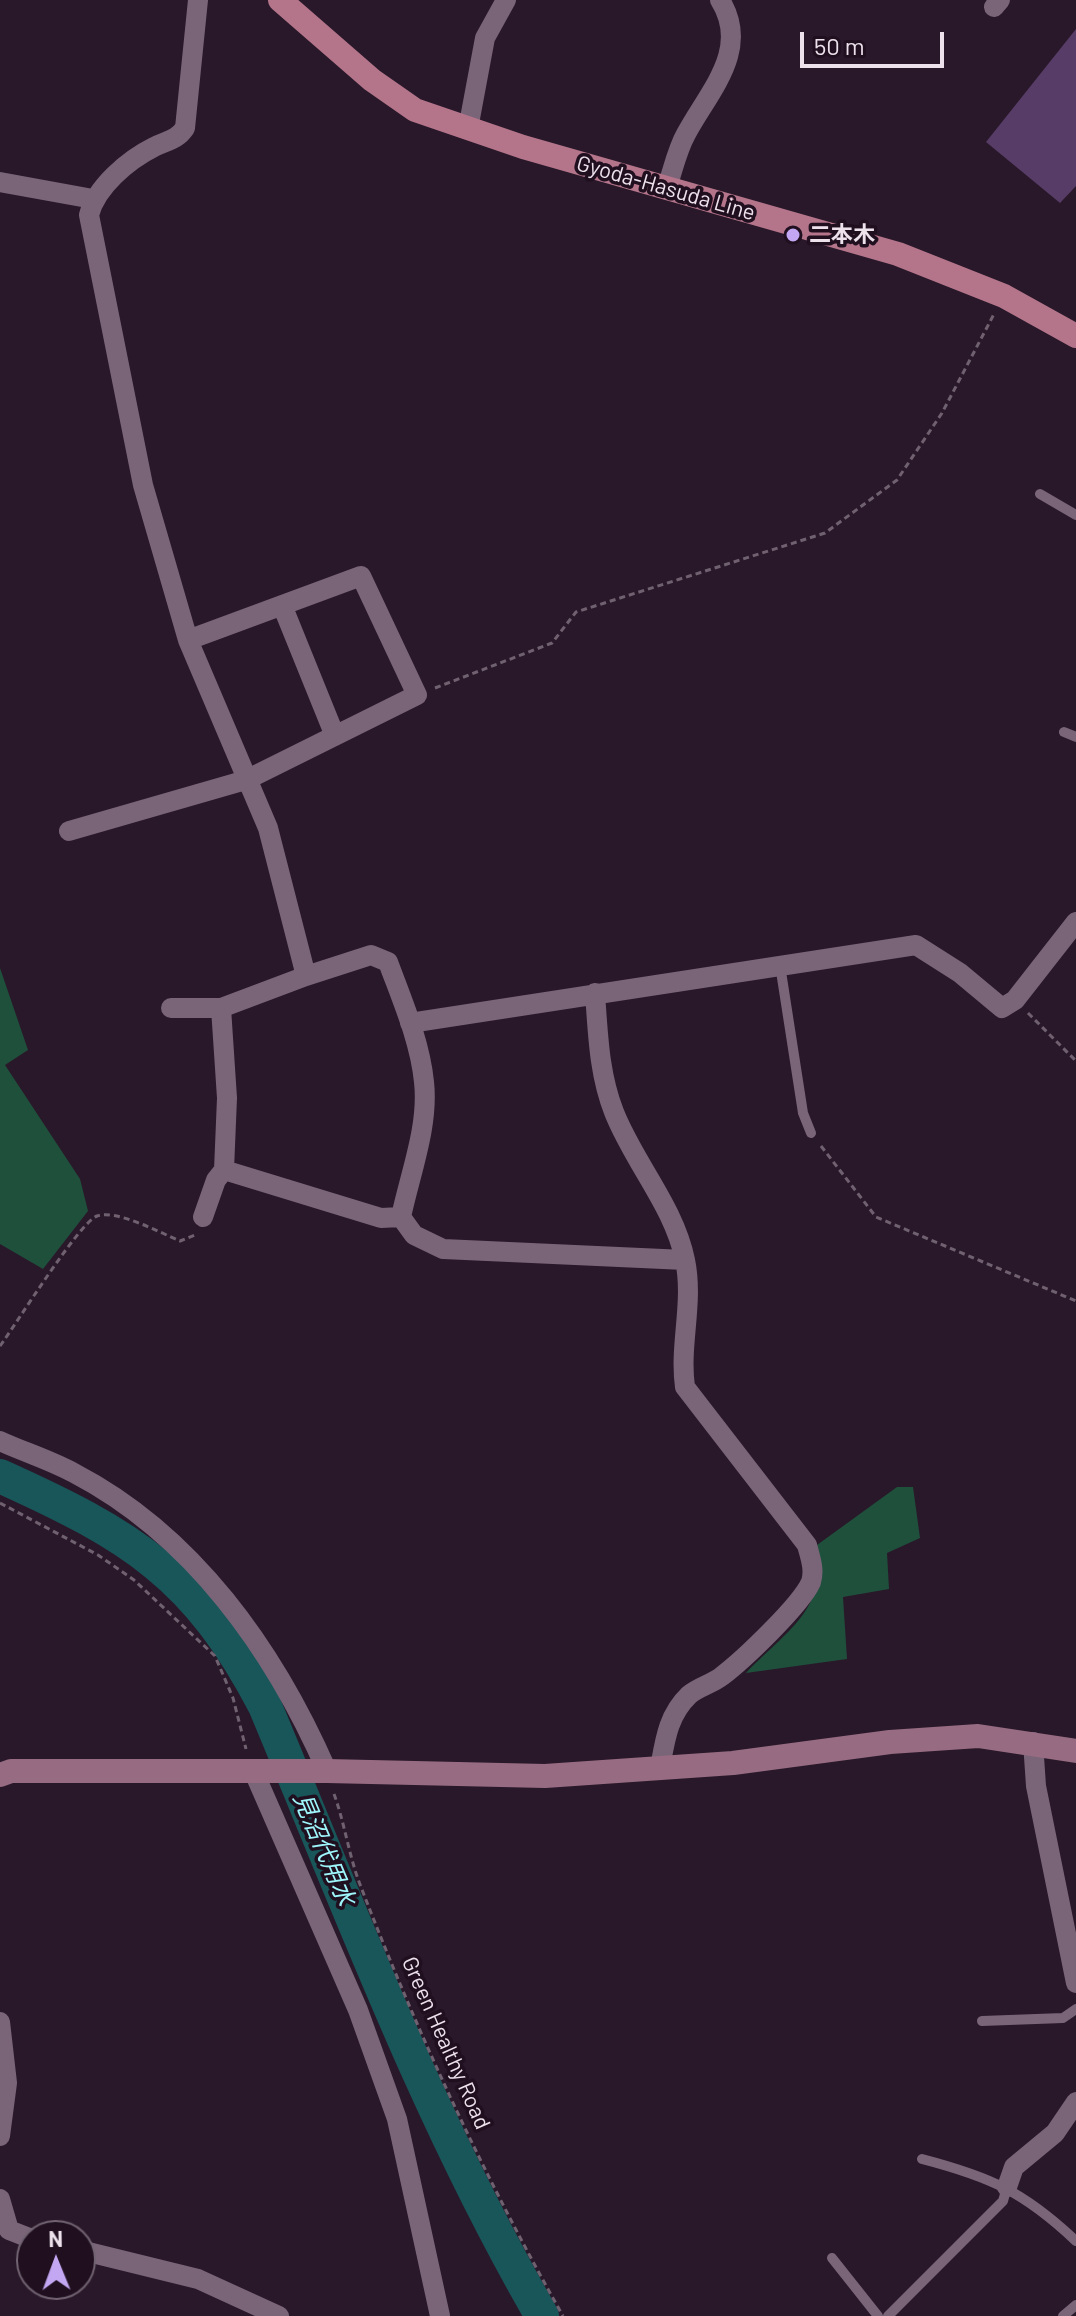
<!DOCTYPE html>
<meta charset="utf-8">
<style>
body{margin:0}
#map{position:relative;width:1076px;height:2316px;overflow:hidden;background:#291829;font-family:Barlow,sans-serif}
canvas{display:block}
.north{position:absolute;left:16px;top:2220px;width:80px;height:80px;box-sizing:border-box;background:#1f0f1f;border:2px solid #716371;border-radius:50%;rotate:359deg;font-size:22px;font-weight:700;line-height:32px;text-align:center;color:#ede1ec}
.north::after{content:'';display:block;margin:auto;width:28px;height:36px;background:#c3a7f2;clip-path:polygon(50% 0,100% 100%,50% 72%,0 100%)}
.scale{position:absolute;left:800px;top:32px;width:144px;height:36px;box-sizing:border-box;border:4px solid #ede1ec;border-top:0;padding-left:10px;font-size:24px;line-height:28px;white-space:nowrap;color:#ede1ec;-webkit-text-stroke:6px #1f0f1f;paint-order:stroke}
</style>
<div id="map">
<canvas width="1076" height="2316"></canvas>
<div class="north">N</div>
<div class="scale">50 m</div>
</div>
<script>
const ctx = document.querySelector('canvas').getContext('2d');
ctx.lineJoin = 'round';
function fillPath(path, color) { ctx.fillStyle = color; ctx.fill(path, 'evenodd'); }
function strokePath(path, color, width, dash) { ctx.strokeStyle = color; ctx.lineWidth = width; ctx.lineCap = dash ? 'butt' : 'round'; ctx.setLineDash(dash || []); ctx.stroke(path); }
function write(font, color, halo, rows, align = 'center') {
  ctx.font = font + ' Barlow,"Noto Sans JP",sans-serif'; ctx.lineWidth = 7; ctx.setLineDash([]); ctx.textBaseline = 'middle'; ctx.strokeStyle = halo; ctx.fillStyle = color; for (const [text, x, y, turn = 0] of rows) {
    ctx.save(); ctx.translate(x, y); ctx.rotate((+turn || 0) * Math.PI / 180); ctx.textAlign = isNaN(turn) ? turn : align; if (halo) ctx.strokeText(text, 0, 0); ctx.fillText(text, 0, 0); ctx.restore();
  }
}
const green = new Path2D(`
 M0 968 28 1050 5 1065 80 1179 88 1211 43 1269 0 1244Z
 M897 1487H913L920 1538 887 1553 889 1589 843 1597 847 1659 746 1673C786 1631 829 1609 817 1545Z`);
const river = new Path2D(`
 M0 1476C131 1535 197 1575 265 1706 351 1912 430 2123 542 2316`);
const building = new Path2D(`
 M1076 29V186L1060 203 986 142Z`);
const path = new Path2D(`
 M435 688 552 643 576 612 825 533 897 480 942 413 994 314
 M1028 1013 1076 1061
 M821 1146 876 1217 1076 1301
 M0 1346C17 1323 78 1224 97 1216 116 1209 161 1233 180 1241L195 1235
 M0 1503 98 1555 134 1580 215 1656 233 1698 246 1749
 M334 1794C345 1824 349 1857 361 1887 418 2035 485 2178 563 2316`);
const lane = new Path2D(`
 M1040 494 1076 515
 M1064 732 1076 737
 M780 965 803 1113 811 1133
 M982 2021 1063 2018 1076 2009
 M922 2159C991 2177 1024 2192 1076 2241
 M832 2258 878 2316
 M888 2316 1003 2201 1007 2187
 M1063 2316 1076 2305`);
const street = new Path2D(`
 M198 0 185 128C176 141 167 140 154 147 128 160 96 187 89 215L143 485 188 640 268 828 306 976 371 955 388 962C402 1000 420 1041 424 1082 429 1126 410 1174 401 1217
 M994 7 1000 0
 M468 129 485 38 506 0
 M0 182 93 199
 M667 187C673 170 677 150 686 134 709 91 751 50 720 0
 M282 605 335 736
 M69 831 246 780 417 695 361 576 188 640
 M306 976 221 1008 227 1098 224 1170 381 1218 401 1217 414 1235 443 1249 685 1260
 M595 993C598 1034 599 1074 614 1112 634 1163 674 1206 685 1260 694 1303 679 1345 685 1387L807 1545C810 1557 815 1569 811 1582 801 1605 743 1660 722 1676 712 1684 698 1687 689 1695 668 1715 665 1740 660 1768
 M171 1008H221
 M410 1023 916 945 960 973 1002 1008 1015 1000 1076 922
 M203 1217 216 1180 224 1170
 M0 1441C24 1452 50 1460 74 1473 193 1535 274 1650 327 1771
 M1033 1742 1036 1786 1076 1983
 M253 1770 358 2010 397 2119 440 2316
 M0 2022 7 2083 0 2136
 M1007 2187 1014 2167 1055 2133 1076 2102
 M0 2199 9 2230 32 2239
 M80 2250 198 2279 279 2316`);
const secondary = new Path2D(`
 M0 1775 11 1771H327L545 1776 733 1763 890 1742 978 1736 1076 1751`);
const primary = new Path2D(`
 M280 0 372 80 415 110 523 147 898 254 1004 296 1076 336`);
const markers = [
 [793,235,8,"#c3a7f2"]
];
const streetNames = [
 ["Gyoda-Hasuda Line",666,188,16],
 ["Green Healthy Road",446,2043,66]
];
const poiNames = [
 ["二本木",809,235]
];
const waterNames = [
 ["見沼代用水",324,1849,67]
];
fillPath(green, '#1f503c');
strokePath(river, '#19565a', 34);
fillPath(building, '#563c66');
strokePath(path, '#706170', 3, [6, 4]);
strokePath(lane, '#796478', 10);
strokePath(street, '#796478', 20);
strokePath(secondary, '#976c82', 24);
strokePath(primary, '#b4758b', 24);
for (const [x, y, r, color] of markers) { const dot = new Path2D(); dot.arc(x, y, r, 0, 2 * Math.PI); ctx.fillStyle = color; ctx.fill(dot); strokePath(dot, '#1f0f1f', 3); }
write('22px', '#ede1ec', '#1f0f1f', streetNames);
write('bold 22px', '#ede1ec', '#1f0f1f', poiNames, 'left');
write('italic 24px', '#9ef6fb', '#1f0f1f', waterNames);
</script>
